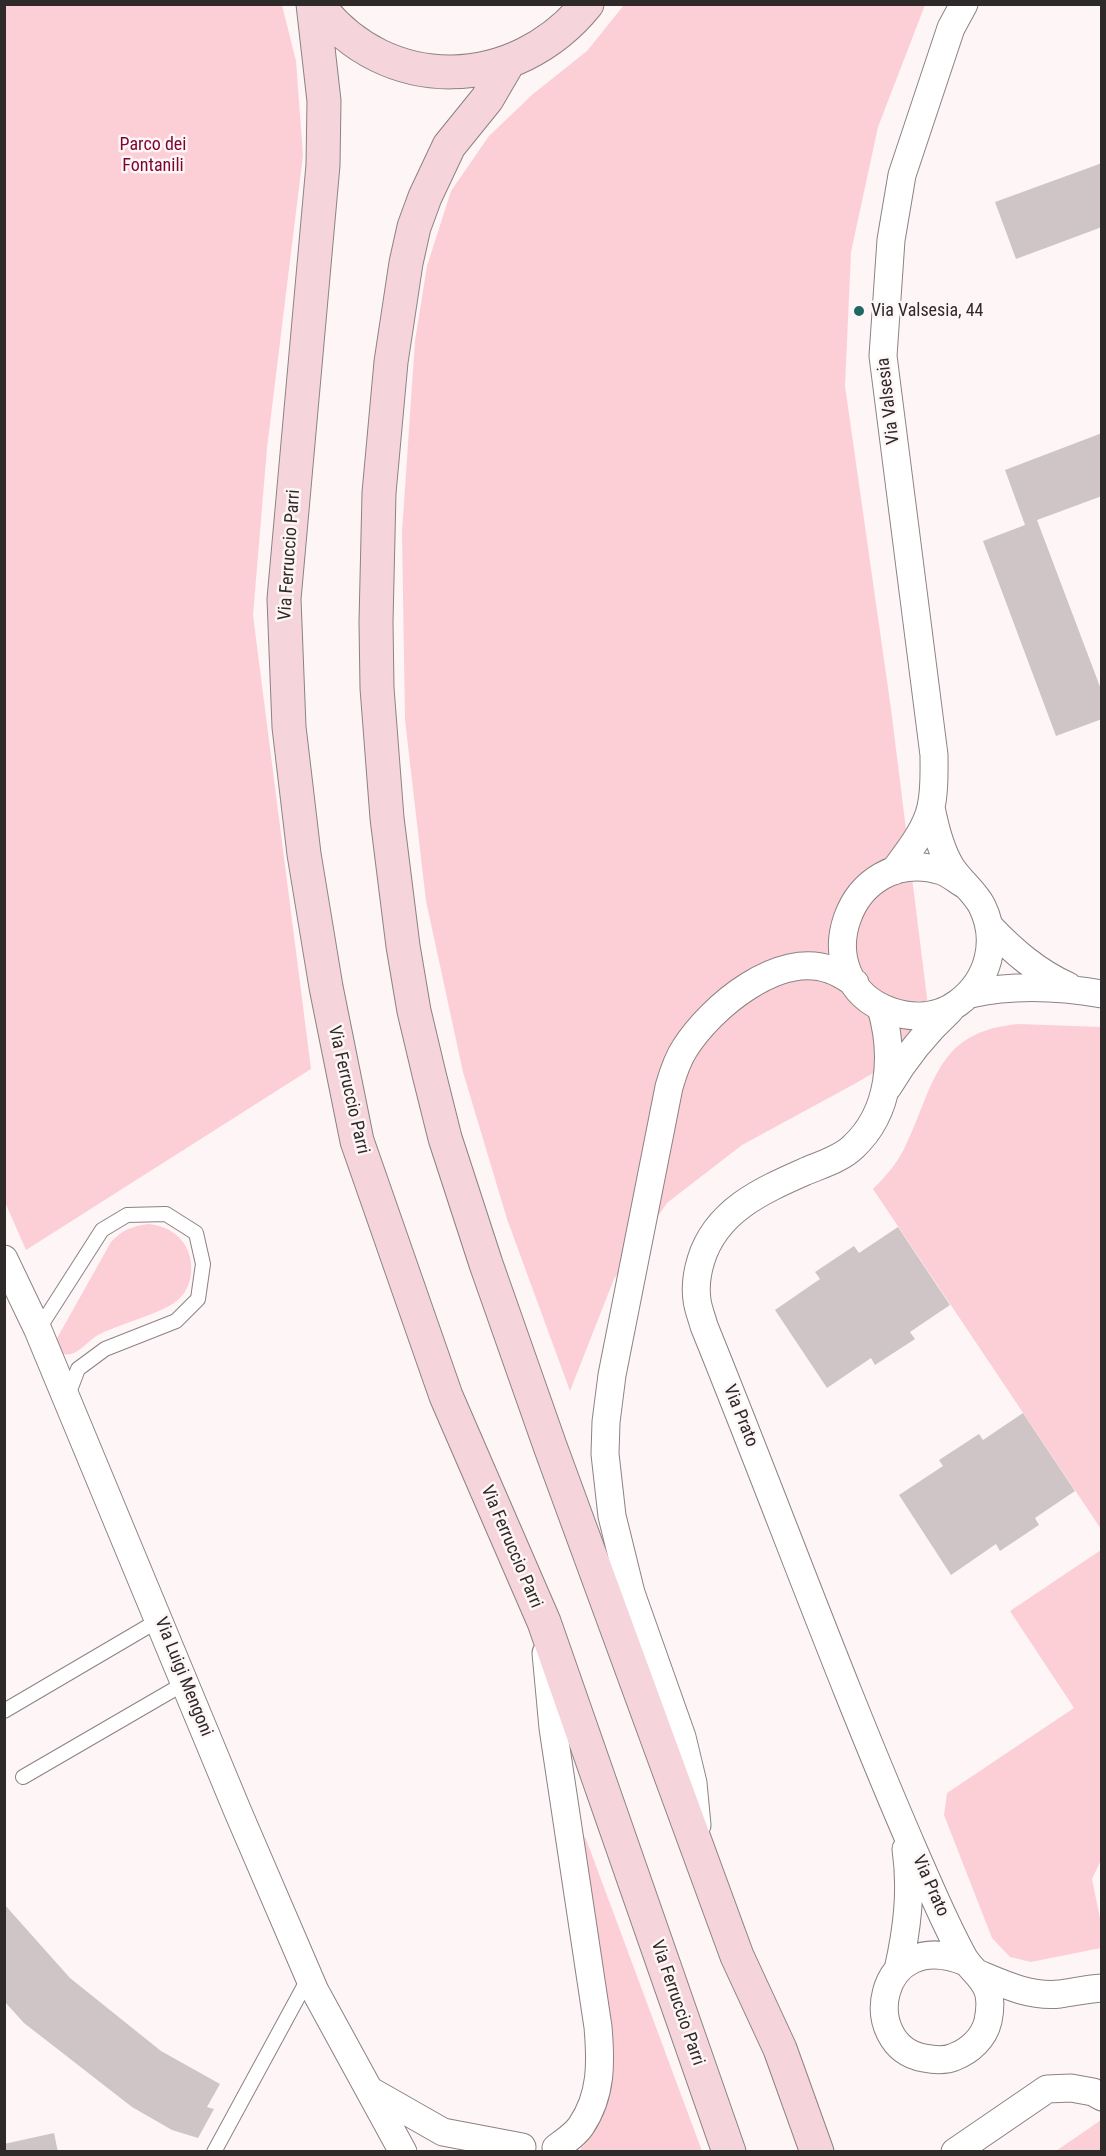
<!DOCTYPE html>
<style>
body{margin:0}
#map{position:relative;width:1106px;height:2156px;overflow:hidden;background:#fef5f6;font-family:"Roboto Condensed",sans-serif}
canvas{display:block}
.frame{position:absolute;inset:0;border:6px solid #2e2a2a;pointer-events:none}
</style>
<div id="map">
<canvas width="1106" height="2156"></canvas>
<div class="frame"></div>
</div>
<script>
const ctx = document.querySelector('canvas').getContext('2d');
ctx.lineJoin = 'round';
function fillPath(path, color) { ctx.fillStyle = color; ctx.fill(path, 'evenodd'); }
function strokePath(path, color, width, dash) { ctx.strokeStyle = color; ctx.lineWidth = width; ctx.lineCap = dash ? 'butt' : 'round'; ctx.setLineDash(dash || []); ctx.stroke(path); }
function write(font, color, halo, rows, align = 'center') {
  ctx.font = font + ' "Roboto Condensed",sans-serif'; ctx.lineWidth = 5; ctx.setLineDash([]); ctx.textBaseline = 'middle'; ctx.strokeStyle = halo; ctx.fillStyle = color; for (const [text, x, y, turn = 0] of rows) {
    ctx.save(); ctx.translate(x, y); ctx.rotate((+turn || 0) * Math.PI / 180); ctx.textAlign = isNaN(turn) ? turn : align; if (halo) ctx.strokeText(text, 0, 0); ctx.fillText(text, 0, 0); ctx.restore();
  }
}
const green = new Path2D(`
 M4 5H282L296 61 303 155 267 448 253 615 311 1069 26 1250 4 1200Z
 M624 5H925L878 127 851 252 845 386 891 709 932 1038 858 1082 742 1145 667 1203 614 1279 570 1391 507 1219 463 1072 426 901 405 720 402 532 415 341 427 266 451 191 489 136 533 94 587 51Z
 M1019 1024 1101 1027V1529L873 1189C885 1177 896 1165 904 1149 935 1087 934 1031 1019 1024Z
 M149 1224C166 1226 181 1234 188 1251 194 1266 192 1286 180 1298 167 1312 119 1324 100 1334 87 1340 76 1360 61 1353L56 1340 111 1242C122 1230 132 1226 149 1224Z
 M1101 1550 1102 1858 1092 1879 1101 1923V1948L1031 1962 1010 1957 992 1938 944 1815 947 1793 1074 1708 1010 1611Z
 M583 1835 586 1839 702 2151 581 2150 580 2146 598 2119Z
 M1101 2120V2151H1056Z`);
const building = new Path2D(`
 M1102 163V227L1016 259 995 202Z
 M1102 433V496L1037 520 1102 692V719L1056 736 983 541 1025 525 1005 470Z
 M898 1227 950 1305 910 1332 915 1339 875 1365 871 1358 827 1388 775 1310 820 1279 815 1272 854 1246 859 1253Z
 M1023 1413 1075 1491 1035 1518 1039 1525 1000 1551 996 1544 951 1575 899 1495 943 1466 939 1460 979 1434 983 1440Z
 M4 1904 70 1978 161 2051 220 2084 207 2107 214 2109 198 2138 172 2130 132 2107 24 2023 4 2001Z
 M54 2133 58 2152H4V2144Z`);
const lane = new Path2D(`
 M38 1330 102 1230 127 1215 166 1214 196 1233 203 1264 198 1299 176 1321 105 1349 78 1369 67 1398
 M4 1711 159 1620
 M23 1777 185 1683
 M214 2152 309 1977`);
const street = new Path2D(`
 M931 807C935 828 940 849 951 867 960 881 975 892 982 906 999 941 989 980 958 1003 938 1018 913 1019 890 1011 801 979 848 842 942 871 950 874 958 881 965 885
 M894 871C908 852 926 830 931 807 935 790 934 772 934 755L883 356 891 240 902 175 951 28 964 4
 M990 927C1013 951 1037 972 1068 986
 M970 994C1014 984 1057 986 1102 994
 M881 1008C895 1055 891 1112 853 1147 841 1159 820 1165 804 1172 761 1191 716 1211 701 1260 697 1273 695 1286 697 1300 698 1309 702 1318 704 1326 775 1501 839 1678 914 1851 930 1887 945 1924 964 1958 971 1970 983 1976 988 1991 991 2000 990 2011 988 2021 984 2038 970 2051 954 2057 945 2061 934 2060 924 2058 858 2046 876 1925 966 1962
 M888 1087C905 1058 925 1033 950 1010
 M4 1259 38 1330 238 1812 315 1991 403 2152
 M546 1653 553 1728 598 2027C601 2062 602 2095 581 2126 575 2135 564 2142 556 2148
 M697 1825 693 1783 682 1737 631 1593 612 1516 605 1454 606 1422 612 1375 669 1087C673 1073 677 1060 685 1048 711 1007 779 950 831 970 840 973 848 979 855 983
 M898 1970C907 1930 912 1891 906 1849
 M979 1974C1005 1985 1031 1997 1060 1994 1074 1992 1087 1989 1102 1988
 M371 2091 443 2132 522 2147
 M955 2152 1047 2089 1071 2088 1093 2092 1102 2097`);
const secondary = new Path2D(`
 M313 4 324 101 323 165 284 599 289 727 304 854 326 987 357 1141 446 1396 544 1622 729 2152
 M317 4C387 97 516 92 587 4
 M508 63 487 99 449 146 425 197 414 227 406 263 391 362 379 493 376 622 377 688 387 818 403 946 414 1011 429 1074 445 1138 486 1264 550 1446 737 1956 780 2049 817 2152`);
const markers = [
 [859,311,6,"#1e6964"]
];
const parkNames = [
 ["Parco dei",153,145],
 ["Fontanili",153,166]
];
const poiNames = [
 ["Via Valsesia, 44",871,311]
];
const streetNames = [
 ["Via Valsesia",889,401,-97],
 ["Via Ferruccio Parri",290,555,-86],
 ["Via Ferruccio Parri",348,1090,77],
 ["Via Prato",740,1416,68],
 ["Via Ferruccio Parri",511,1547,67],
 ["Via Luigi Mengoni",183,1677,68],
 ["Via Prato",930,1886,66],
 ["Via Ferruccio Parri",677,2003,71]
];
fillPath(green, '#fccfd6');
fillPath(building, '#d0c5c6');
strokePath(lane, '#8c8284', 16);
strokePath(street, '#8c8284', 29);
strokePath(secondary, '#8c8284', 35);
strokePath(lane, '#fff', 14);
strokePath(street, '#fff', 27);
strokePath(secondary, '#f6d4db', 33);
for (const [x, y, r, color] of markers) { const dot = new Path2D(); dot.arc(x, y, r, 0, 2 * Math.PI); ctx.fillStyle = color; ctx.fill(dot); strokePath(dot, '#fef5f6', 2); }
write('18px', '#7a0531', '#fef5f6', parkNames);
write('18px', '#2e2a2a', '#fef5f6', poiNames, 'left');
write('18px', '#2e2a2a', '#fef5f6', streetNames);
</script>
